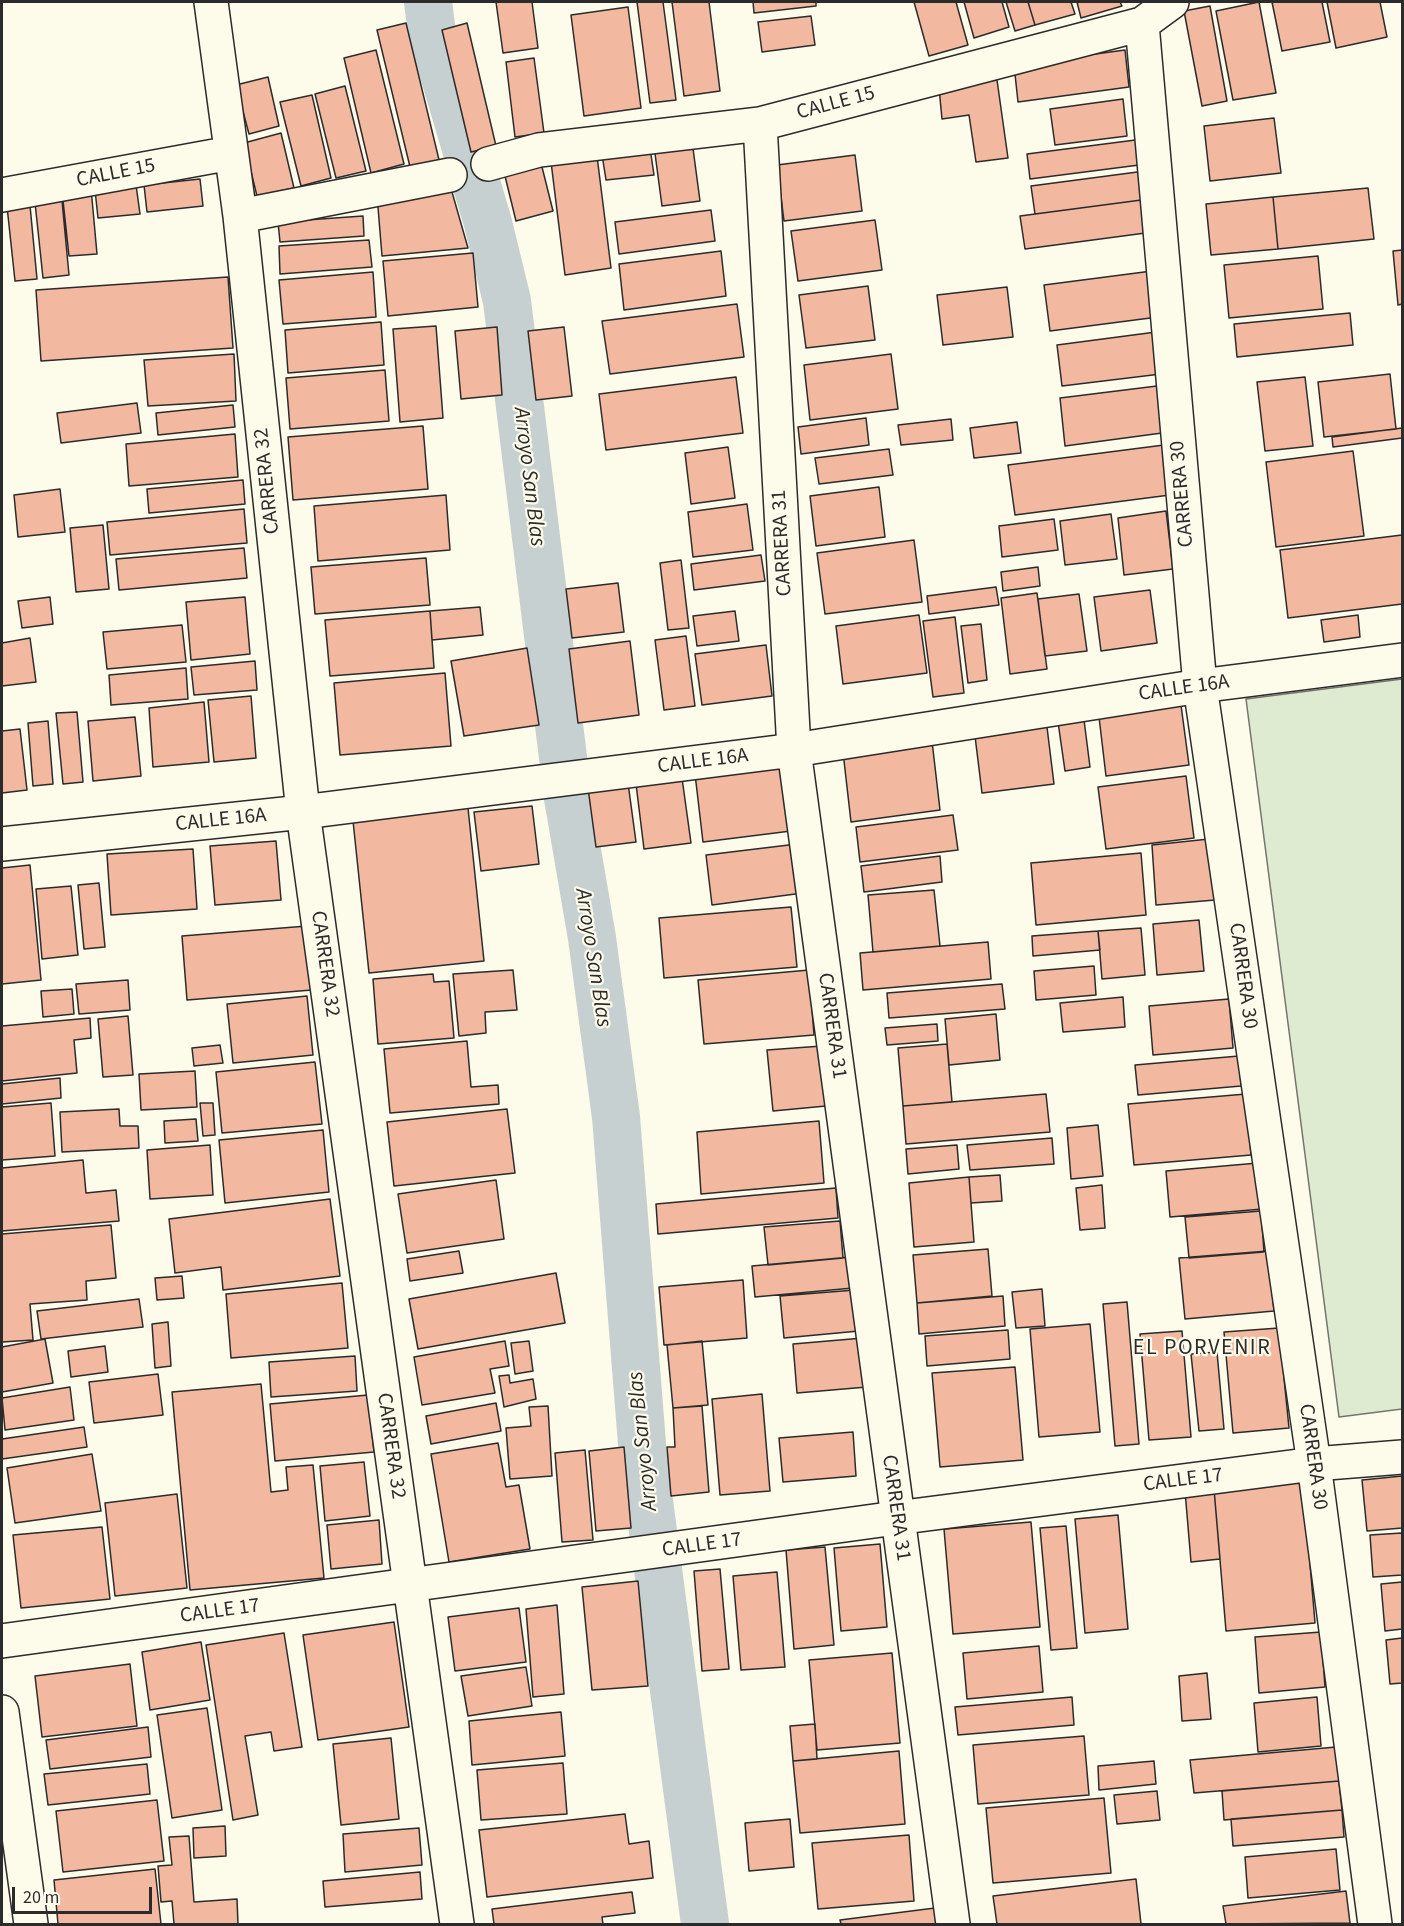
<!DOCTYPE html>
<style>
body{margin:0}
#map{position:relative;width:1404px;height:1926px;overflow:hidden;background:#fdfbea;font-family:"Source Sans 3",sans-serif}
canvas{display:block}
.frame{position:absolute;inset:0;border:3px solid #2b2b2b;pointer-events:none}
.scale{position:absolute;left:12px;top:1887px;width:140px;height:27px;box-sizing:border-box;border:3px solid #2b2b2b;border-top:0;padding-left:8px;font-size:18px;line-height:21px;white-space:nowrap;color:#2b2b2b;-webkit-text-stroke:4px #fdfbea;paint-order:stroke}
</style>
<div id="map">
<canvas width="1404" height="1926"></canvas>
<div class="frame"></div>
<div class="scale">20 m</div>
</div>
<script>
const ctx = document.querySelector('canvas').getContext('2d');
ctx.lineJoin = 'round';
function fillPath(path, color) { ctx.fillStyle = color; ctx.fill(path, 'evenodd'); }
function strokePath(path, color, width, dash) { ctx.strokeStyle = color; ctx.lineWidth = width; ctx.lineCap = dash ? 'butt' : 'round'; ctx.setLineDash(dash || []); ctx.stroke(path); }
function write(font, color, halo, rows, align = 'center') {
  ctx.font = font + ' "Source Sans 3",sans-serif'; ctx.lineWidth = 4.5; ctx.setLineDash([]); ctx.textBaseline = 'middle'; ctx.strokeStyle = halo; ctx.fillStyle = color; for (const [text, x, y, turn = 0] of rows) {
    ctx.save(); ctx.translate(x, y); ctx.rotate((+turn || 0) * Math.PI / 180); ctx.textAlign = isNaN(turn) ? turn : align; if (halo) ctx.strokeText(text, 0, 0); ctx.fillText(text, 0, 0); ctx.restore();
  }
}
const green = new Path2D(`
 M1402 679V1409L1339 1417 1246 699Z`);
const canal = new Path2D(`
 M428 2 432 33 488 223 507 301 568 798 592 938 616 1117 643 1456 705 1924`);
const building = new Path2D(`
 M496 2H532L538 48 503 53Z
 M637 2H663L676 100 650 103Z
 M672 2H709L720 91 684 96Z
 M753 2H816V6L754 13Z
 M914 2H956L968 45 929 56Z
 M964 2H1002L1009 27 974 38Z
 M1006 2H1028L1035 25 1015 31Z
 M1028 2H1071L1075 14 1035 25Z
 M1077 2H1120L1122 6 1081 18Z
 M1259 2 1276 93 1233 100 1216 11Z
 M1272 2H1322L1330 42 1282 51Z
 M1327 2H1380L1387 37 1336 48Z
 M1210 6 1227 101 1202 106 1184 11Z
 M628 7 641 108 584 116 571 15Z
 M811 16 815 45 762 52 758 22Z
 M406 23 440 164 411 171 377 30Z
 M467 23 496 146 471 152 442 30Z
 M376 50 404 164 371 173 344 58Z
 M1125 50 1129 87 1018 102 1014 65Z
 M534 58 544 133 515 137 506 62Z
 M268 77 279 126 249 134 236 85Z
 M997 80 1008 158 976 162 969 115 942 119 939 88Z
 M345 86 366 171 336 178 315 94Z
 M312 95 331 178 301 186 280 102Z
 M1123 99 1127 136 1055 145 1050 109Z
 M1274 118 1281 173 1210 181 1204 126Z
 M281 133 294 188 257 196 244 143Z
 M1143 139 1147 164 1030 179 1027 154Z
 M649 141 654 175 606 180 601 148Z
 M692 141 700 201 662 206 654 146Z
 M855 155 862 211 784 221 777 165Z
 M597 156 611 268 565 275 551 162Z
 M541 163 553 211 516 221 504 172Z
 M1145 171 1149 199 1035 214 1031 186Z
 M200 179 203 206 147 212 144 185Z
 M136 185 140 214 98 218 95 190Z
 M450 185 468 248 382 256 377 195Z
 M91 188 97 254 69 256 62 191Z
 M1368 188 1374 239 1278 249 1273 197Z
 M61 190 69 275 43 278 34 193Z
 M29 195 37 279 15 281 6 197Z
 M1273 197 1278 249 1211 255 1206 204Z
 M1149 199 1153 232 1025 249 1020 216Z
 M711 210 715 241 619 254 615 222Z
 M363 216 364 236 280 242 278 222Z
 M875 220 882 270 798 281 791 231Z
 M369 240 372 267 280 274 279 246Z
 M1402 250V304L1398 305 1393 251Z
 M721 251 726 296 624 310 619 264Z
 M473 253 478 307 388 316 383 261Z
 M1318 256 1323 309 1229 318 1224 265Z
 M1152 271 1158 317 1050 331 1044 285Z
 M373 272 376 317 283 324 279 280Z
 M228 277 233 348 41 361 36 290Z
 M868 286 875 340 806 348 799 295Z
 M1007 287 1013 337 943 345 937 295Z
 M737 304 744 357 610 374 602 321Z
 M1350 313 1353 345 1237 357 1234 324Z
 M381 322 384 365 288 373 285 330Z
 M436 326 443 418 400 422 393 329Z
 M497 327 502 395 461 399 455 331Z
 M564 327 572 396 536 400 528 331Z
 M1156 332 1161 374 1062 386 1057 345Z
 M234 354 236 401 148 406 144 360Z
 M891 354 898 409 810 420 804 365Z
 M385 370 389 421 290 429 286 378Z
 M1390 374 1396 429 1324 437 1318 382Z
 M736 377 743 433 606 450 599 394Z
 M1305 377 1313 446 1265 451 1257 382Z
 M1157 386 1162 433 1065 446 1060 398Z
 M137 403 141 433 61 443 57 413Z
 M233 405 235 427 158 435 156 413Z
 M866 418 869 445 801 454 798 427Z
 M951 419 953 440 901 445 898 425Z
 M1017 422 1021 453 974 458 970 428Z
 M423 426 428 489 293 500 288 437Z
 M1402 428V438L1333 447 1332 437Z
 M235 434 238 477 129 486 126 444Z
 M1164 445 1170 495 1015 515 1008 465Z
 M728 447 735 498 691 504 685 453Z
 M889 449 893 475 819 484 815 458Z
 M1353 451 1364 536 1276 547 1266 462Z
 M243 480 245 504 149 513 147 489Z
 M879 487 885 537 816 546 810 496Z
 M60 489 65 532 18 537 14 495Z
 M446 495 450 550 318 561 314 506Z
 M747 504 753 550 693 557 688 512Z
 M244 509 247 543 110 555 107 522Z
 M1166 511 1173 569 1124 575 1118 518Z
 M1111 514 1117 559 1065 565 1060 521Z
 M1054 519 1058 550 1002 557 999 526Z
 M103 525 109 589 76 592 70 528Z
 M1402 535V604L1288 618 1280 550Z
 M914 540 922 602 825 614 817 553Z
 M244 548 247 578 119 590 116 559Z
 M761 555 765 581 694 590 691 564Z
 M426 558 430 605 315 614 311 567Z
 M681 560 689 628 668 630 660 563Z
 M1038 567 1040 586 1003 591 1001 572Z
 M618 583 624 632 572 638 566 589Z
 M996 587 999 605 929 614 927 596Z
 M1150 590 1157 643 1101 651 1094 597Z
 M1037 593 1047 669 1010 674 1001 598Z
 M1079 594 1087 651 1045 656 1038 599Z
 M50 597 53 624 22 628 18 601Z
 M245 597 250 654 191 660 186 602Z
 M480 607 483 635 432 640 430 611Z
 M430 611 434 668 330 676 325 620Z
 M735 611 739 641 697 646 693 616Z
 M919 615 927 673 843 684 836 626Z
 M1358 615 1360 637 1324 642 1321 620Z
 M955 617 964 693 933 697 923 621Z
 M981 624 987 680 968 683 961 626Z
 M182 625 186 662 107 669 103 632Z
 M686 636 695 706 664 710 655 640Z
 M30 638 36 682 2 686V643Z
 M630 641 639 715 578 723 569 649Z
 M766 645 772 696 702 705 695 654Z
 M527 648 539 725 464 736 451 661Z
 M255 661 257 690 194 695 191 667Z
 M186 668 188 699 111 705 109 675Z
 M445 673 451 746 340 755 334 683Z
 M251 696 256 758 214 762 208 700Z
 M204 702 209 762 153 767 149 708Z
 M1181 705 1189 765 1106 776 1099 717Z
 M77 712 83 782 63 784 56 713Z
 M1083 712 1090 767 1065 771 1057 715Z
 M135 717 141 776 93 781 88 721Z
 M1046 719 1054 784 982 793 974 728Z
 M48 721 53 784 33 786 28 723Z
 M20 729 27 790 2 793V731Z
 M932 741 940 810 851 822 843 752Z
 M782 764 791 831 703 842 695 774Z
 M1186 776 1194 838 1106 849 1098 787Z
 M682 778 691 843 644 849 636 784Z
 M628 783 636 842 596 847 588 788Z
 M532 806 539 864 481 871 474 812Z
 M468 808 484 961 369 973 353 821Z
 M953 815 958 850 860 862 856 827Z
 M1209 839 1215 900 1156 905 1152 845Z
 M276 841 281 900 215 905 210 846Z
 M797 844 803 893 712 905 706 855Z
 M193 849 197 909 111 915 107 854Z
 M1141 853 1146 915 1036 925 1031 863Z
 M940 856 942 882 864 892 861 866Z
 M30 865 41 980 2 984V868Z
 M99 883 105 947 84 949 78 885Z
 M71 886 78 955 42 959 36 889Z
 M934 890 940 946 873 952 868 895Z
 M791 907 797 967 664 978 659 918Z
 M1199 920 1204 971 1157 975 1153 924Z
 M307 926 312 990 187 1000 182 936Z
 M1141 928 1145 975 1102 979 1098 931Z
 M1098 931 1100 950 1033 956 1032 936Z
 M988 942 991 979 863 990 860 953Z
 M1094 966 1096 995 1036 1000 1034 971Z
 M513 970 517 1010 485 1012 486 1033 459 1036 453 974Z
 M809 970 814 1035 704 1044 698 980Z
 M433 974 434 982 449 981 454 1038 378 1044 373 979Z
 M128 980 130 1010 79 1014 76 984Z
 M1002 984 1005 1009 889 1018 887 993Z
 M72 989 74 1014 43 1017 41 991Z
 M307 996 313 1055 233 1063 227 1004Z
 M1123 997 1125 1027 1063 1032 1060 1003Z
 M1229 999 1233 1048 1153 1055 1149 1006Z
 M996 1014 1000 1060 949 1065 945 1019Z
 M128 1016 133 1075 103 1077 98 1019Z
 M90 1018 91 1038 74 1040 77 1073 2 1081V1026Z
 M937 1024 938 1041 887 1045 885 1028Z
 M467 1041 471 1087 498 1085 499 1104 390 1113 384 1049Z
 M947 1044 952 1102 903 1106 898 1048Z
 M220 1045 223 1063 194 1066 192 1048Z
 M822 1046 826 1106 773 1111 767 1050Z
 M1239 1056 1241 1086 1138 1095 1135 1065Z
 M315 1062 322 1124 222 1133 216 1072Z
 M195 1071 197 1107 141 1110 139 1074Z
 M60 1078 61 1098 2 1104V1084Z
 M1046 1094 1050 1132 906 1144 903 1106Z
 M1246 1094 1251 1155 1134 1165 1128 1104Z
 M51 1103 55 1156 2 1160V1107Z
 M200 1103H213L215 1135 203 1136Z
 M119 1109 120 1126H138L139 1148 62 1152 60 1112Z
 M507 1109 515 1173 394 1186 387 1122Z
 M196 1119 198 1141 165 1143 164 1121Z
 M819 1121 824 1183 701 1194 697 1132Z
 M1098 1125 1103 1176 1071 1179 1067 1128Z
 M323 1130 329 1192 225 1203 219 1140Z
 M1052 1138 1054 1164 970 1170 967 1145Z
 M210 1145 213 1195 150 1199 147 1150Z
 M957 1145 959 1169 908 1174 906 1149Z
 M83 1160 86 1193 116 1190 119 1221 2 1231V1168Z
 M1258 1163 1262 1209 1170 1217 1166 1171Z
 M1000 1175 1002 1201 971 1203 969 1177Z
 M969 1177 974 1242 914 1247 909 1183Z
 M496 1180 504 1239 407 1253 398 1194Z
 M1102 1185 1105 1228 1080 1230 1076 1188Z
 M836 1188 838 1218 658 1234 656 1204Z
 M330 1199 340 1276 223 1290 221 1267 175 1273 169 1219Z
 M1261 1211 1264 1252 1189 1258 1185 1217Z
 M840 1221 843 1258 768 1265 764 1227Z
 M111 1225 116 1278 86 1281 87 1300 30 1304 33 1340 2 1342V1234Z
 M988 1249 992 1296 917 1303 913 1255Z
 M459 1251 463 1273 410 1281 407 1259Z
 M1268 1251 1274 1311 1185 1319 1179 1258Z
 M851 1257 853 1288 755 1297 752 1266Z
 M556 1273 565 1323 418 1349 409 1299Z
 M182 1276 184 1298 157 1300 155 1278Z
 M743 1280 747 1338 664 1345 659 1287Z
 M342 1283 348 1348 231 1358 226 1294Z
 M1042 1289 1045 1326 1016 1328 1012 1292Z
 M855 1290 859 1331 784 1338 780 1296Z
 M1003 1296 1005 1326 919 1334 917 1303Z
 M139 1299 143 1327 41 1339 37 1311Z
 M1127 1302 1139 1444 1115 1446 1103 1304Z
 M168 1322 171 1366 155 1368 152 1324Z
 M1090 1324 1100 1432 1039 1437 1030 1329Z
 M1279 1328 1289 1428 1233 1433 1224 1332Z
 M1008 1330 1010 1359 927 1366 925 1336Z
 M1182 1331 1191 1437 1149 1440 1140 1334Z
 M863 1338 867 1387 797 1393 793 1344Z
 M45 1339 53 1383 2 1392V1347Z
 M505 1341 509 1366 490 1369 495 1393 422 1405 414 1357Z
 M529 1341 533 1371 515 1374 511 1343Z
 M702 1341 708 1405 673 1408 667 1345Z
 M105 1346 108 1372 71 1377 68 1351Z
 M1217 1352 1224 1429 1199 1431 1191 1354Z
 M355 1356 357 1391 271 1397 269 1362Z
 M1015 1367 1023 1460 940 1467 932 1373Z
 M158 1374 163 1415 94 1423 89 1382Z
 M509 1375 510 1383 533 1379 536 1399 504 1407 499 1376Z
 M261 1384 271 1492 288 1490 286 1467 313 1465 324 1578 190 1590 172 1392Z
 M70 1387 74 1420 5 1430 2 1398Z
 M762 1394 770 1491 720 1495 712 1399Z
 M368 1395 374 1452 275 1461 270 1404Z
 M496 1403 501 1431 431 1444 426 1416Z
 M548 1406 552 1476 510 1479 506 1428 531 1426 529 1407Z
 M702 1406 709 1492 671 1496 667 1447H675L673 1408Z
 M84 1427 87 1447 2 1459V1439Z
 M853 1432 856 1476 783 1482 779 1438Z
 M498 1443 506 1487 519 1485 530 1549 449 1562 431 1454Z
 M624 1447 631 1528 596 1531 589 1451Z
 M585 1450 593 1540 562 1542 555 1453Z
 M92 1454 101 1511 15 1523 7 1468Z
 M364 1462 370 1516 325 1521 320 1466Z
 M1402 1476V1528L1367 1531 1362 1480Z
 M1303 1481 1315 1623 1226 1631 1214 1489Z
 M1214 1489 1220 1559 1191 1562 1185 1491Z
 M177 1494 187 1588 115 1596 105 1503Z
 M1118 1515 1128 1629 1085 1633 1075 1519Z
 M379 1520 382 1564 331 1569 327 1525Z
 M1031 1522 1040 1627 953 1634 944 1529Z
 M1066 1526 1077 1648 1051 1650 1040 1528Z
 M102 1527 110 1599 21 1608 13 1535Z
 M1402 1533V1575L1373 1577 1370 1535Z
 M880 1544 887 1627 841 1631 834 1548Z
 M825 1547 834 1645 794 1649 786 1550Z
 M720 1569 729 1669 702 1671 694 1571Z
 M777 1572 785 1667 741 1670 733 1576Z
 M638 1581 648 1686 592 1690 582 1587Z
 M1402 1582V1629L1385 1631 1381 1584Z
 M557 1605 564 1694 533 1697 526 1609Z
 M519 1608 526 1662 455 1671 448 1617Z
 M394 1622 409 1727 318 1740 303 1635Z
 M1321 1632 1325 1687 1259 1693 1255 1637Z
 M284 1633 302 1747 274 1751 271 1732 245 1736 258 1815 233 1820 206 1645Z
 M1402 1638V1683L1390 1684 1386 1640Z
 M201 1642 210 1700 150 1710 142 1652Z
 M1039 1646 1043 1692 967 1699 963 1653Z
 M892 1653 900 1743 817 1750 809 1660Z
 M130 1664 137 1726 42 1737 35 1676Z
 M526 1667 532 1706 468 1716 461 1676Z
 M1207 1673 1211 1719 1182 1721 1179 1676Z
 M1072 1697 1074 1725 958 1735 955 1707Z
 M1317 1697 1321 1746 1258 1752 1254 1703Z
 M207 1708 222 1810 172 1818 157 1715Z
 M561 1712 565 1756 472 1765 469 1721Z
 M815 1724 817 1759 793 1761 790 1726Z
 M148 1727 151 1757 50 1769 46 1740Z
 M1084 1736 1089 1795 978 1804 973 1745Z
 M391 1738 399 1819 341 1825 333 1744Z
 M1336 1747 1339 1781 1194 1793 1190 1760Z
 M899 1751 905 1824 800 1833 793 1761Z
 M1154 1761 1156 1784 1099 1790 1098 1766Z
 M563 1763 567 1814 481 1820 477 1770Z
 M147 1764 150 1794 48 1805 44 1774Z
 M1339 1781 1342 1810 1224 1820 1222 1791Z
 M1157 1791 1160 1820 1117 1824 1114 1795Z
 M1104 1798 1111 1873 993 1883 986 1808Z
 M157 1800 164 1861 63 1872 56 1811Z
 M1342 1810 1344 1837 1233 1846 1231 1819Z
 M625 1814 629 1844 649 1841 653 1878 487 1897 479 1830Z
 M790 1819 794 1867 749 1871 745 1823Z
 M225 1826 226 1856 194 1858 193 1828Z
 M419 1828 422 1865 345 1872 343 1834Z
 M909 1835 914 1901 818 1909 812 1843Z
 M189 1836 194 1902 237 1899 238 1924H174L172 1901 161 1902 158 1866 172 1865 169 1837Z
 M1336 1849 1340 1890 1248 1898 1245 1857Z
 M155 1869 161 1924H58L54 1880Z
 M420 1872 422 1899 325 1907 323 1881Z
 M1136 1879 1141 1924H997L993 1896Z
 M1346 1891 1350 1923 1226 1924 1223 1906Z
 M632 1892 635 1913 602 1917 603 1924H494L492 1909Z
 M935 1908 937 1924H841L840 1920Z`);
const minor = new Path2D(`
 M211 2 240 216 303 812 457 1924
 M1142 24 1200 686 1314 1464 1375 1924
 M760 124 794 750 953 1924
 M488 164 539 150 760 124 1142 24 1172 2
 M2 195 231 153
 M240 216 450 175
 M2 844 303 812 794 750 1200 686 1402 660
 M2 1641 896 1518 1314 1464 1402 1457
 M2 1712 31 1924`);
const streetNames = [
 ["CALLE 15",836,104,-15],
 ["CALLE 15",116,174,-11],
 ["CARRERA 32",268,481,-96],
 ["CARRERA 30",1183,494,-95],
 ["CARRERA 31",783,543,-93],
 ["CALLE 16A",1184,689,-8],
 ["CALLE 16A",703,762,-7],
 ["CALLE 16A",221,821,-6],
 ["CARRERA 32",324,964,82],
 ["CARRERA 30",1242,976,82],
 ["CARRERA 31",831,1026,82],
 ["CARRERA 32",390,1446,82],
 ["CARRERA 30",1312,1457,82],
 ["CALLE 17",1183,1481,-7],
 ["CARRERA 31",895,1508,82],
 ["CALLE 17",702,1546,-8],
 ["CALLE 17",220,1612,-8]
];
const waterNames = [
 ["Arroyo San Blas",528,477,83],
 ["Arroyo San Blas",592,958,81],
 ["Arroyo San Blas",644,1441,-96]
];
const neighbourhoodNames = [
 ["EL PORVENIR",1202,1349]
];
fillPath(green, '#deebd1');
strokePath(green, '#74746e', 1.5);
strokePath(canal, '#c7d0d0', 48);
fillPath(building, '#f2b8a0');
strokePath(building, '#2b2b2b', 1.5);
strokePath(minor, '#2b2b2b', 36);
strokePath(minor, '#fdfbea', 33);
write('21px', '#2b2b2b', '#fdfbea', streetNames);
write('italic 22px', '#2b2b2b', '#fdfbea', waterNames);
ctx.letterSpacing = '1.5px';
write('22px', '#2b2b2b', '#fdfbea', neighbourhoodNames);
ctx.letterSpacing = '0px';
</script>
